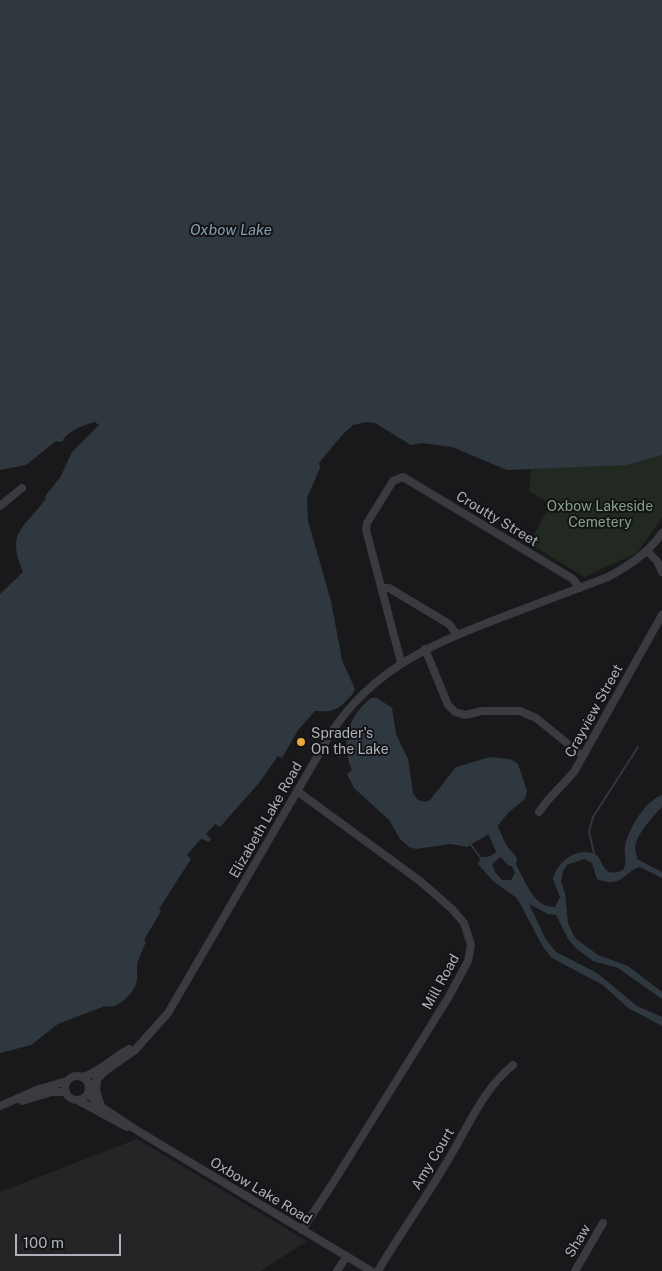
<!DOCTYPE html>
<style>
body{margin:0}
#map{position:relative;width:662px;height:1271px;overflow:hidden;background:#19191b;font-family:"Public Sans",sans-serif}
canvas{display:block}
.scale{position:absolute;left:15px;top:1234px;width:106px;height:22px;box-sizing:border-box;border:2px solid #acb1ba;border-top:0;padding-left:6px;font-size:15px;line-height:18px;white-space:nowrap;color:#acb1ba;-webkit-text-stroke:4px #141416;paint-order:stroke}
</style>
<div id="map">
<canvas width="662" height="1271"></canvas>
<div class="scale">100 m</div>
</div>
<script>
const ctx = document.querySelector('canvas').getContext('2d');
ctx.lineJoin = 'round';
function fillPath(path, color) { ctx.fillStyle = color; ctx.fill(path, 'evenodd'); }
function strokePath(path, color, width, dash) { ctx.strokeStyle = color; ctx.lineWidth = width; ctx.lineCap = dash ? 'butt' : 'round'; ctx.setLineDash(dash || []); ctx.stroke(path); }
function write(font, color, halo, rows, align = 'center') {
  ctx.font = font + ' "Public Sans",sans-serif'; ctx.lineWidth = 4; ctx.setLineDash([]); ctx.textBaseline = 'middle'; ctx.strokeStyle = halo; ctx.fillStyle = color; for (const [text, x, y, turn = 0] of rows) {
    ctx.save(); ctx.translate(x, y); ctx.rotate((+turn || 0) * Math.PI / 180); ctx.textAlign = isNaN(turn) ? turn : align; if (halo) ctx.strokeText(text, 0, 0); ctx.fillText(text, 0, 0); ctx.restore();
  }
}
const built = new Path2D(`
 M137 1139 307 1241 261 1271H0V1192Z`);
const green = new Path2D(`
 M662 455V518L637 553 584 577 529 543 551 504 529 491 531 468 634 463Z`);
const water = new Path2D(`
 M0 0H662V455L627 465 507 470 452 447 422 443 411 445 375 423 366 422 353 425 343 434 319 463 320 468 307 498 308 521 331 601 342 660 355 689C353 695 349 697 345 702 335 712 329 712 315 711L298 730 282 758 278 756 259 783 220 827 215 824 206 834 211 839 209 842 201 839 187 855 191 859 159 909 161 911 144 940 146 942C143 949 137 961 137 968 137 974 138 981 135 986 131 996 116 1010 105 1006L58 1024 31 1045 0 1053V594L23 572C6 532 23 529 45 500L46 495 61 476 72 452 99 425 95 422C84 425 67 431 62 442L56 441 26 465 0 470Z
 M371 698H377L392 708 396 734 408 759 413 793 418 800 425 802 430 800 456 767 490 757 510 759 518 764 527 791 525 799 508 813 494 831 467 847 451 844 416 849 409 847 400 839 389 820 354 788 347 774 352 770C340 743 348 716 371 698Z
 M662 795V807C654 815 636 835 635 847 635 851 637 855 637 859L662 872V878L640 867C623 872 622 889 597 879L592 863 584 859 567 865 563 871 561 882 565 893 568 923 575 938 598 955 628 966 662 992V999L618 968 593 961 577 949 568 939 556 915 548 914 529 904 545 938 556 952 597 973 637 1006 662 1017V1026L628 1008 603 985 552 958 543 947 517 898 493 881 478 864 481 857C489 859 497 852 502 846 522 860 526 908 555 907L560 897 553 879C557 861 580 844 598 856 605 869 606 877 623 870 629 860 622 852 626 842 631 826 645 801 662 795ZM502 856 509 860 515 873 511 880H502L495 872 492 864Z`);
const stream = new Path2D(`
 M471 845 480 857
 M594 853 589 832 593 817 638 747`);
const river = new Path2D(`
 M487 817 501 848 511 860`);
const minor = new Path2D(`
 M0 506 22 488
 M647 551 657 561 662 572
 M383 588H389L449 624 457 635
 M425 649 448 705 455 712 465 715 482 711H520L536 718 583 756
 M401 662 366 530 367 523 393 481 403 477 573 579 580 588
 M297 791 420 881 452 909 464 923 471 945 468 961 448 998 333 1183 302 1230
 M539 812 548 800 574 772 662 615
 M65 1088a12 12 0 1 1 24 0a12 12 0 1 1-24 0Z
 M82 1077C99 1073 113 1057 129 1049
 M97 1079 96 1091 101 1106
 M89 1088 104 1072 135 1050 168 1013 331 733C374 667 435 643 505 616 539 603 574 590 608 577 630 565 648 553 662 533
 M88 1093 97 1104 138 1131 371 1271
 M77 1100 127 1127
 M22 1101 52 1092H66
 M0 1106 39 1089 67 1081
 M337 1271 347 1256
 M378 1271C399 1235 424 1201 445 1165 467 1130 481 1091 513 1065
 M575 1271 603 1223`);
const markers = [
 [301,742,5,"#eba940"]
];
const parkNames = [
 ["Oxbow Lakeside",600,507],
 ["Cemetery",600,523]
];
const streetNames = [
 ["Croutty Street",497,519,31],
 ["Crayview Street",594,711,-61],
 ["Elizabeth Lake Road",266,820,-60],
 ["Mill Road",441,982,-61],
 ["Amy Court",433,1159,-59],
 ["Oxbow Lake Road",261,1191,31],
 ["Shaw",578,1241,-59]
];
const poiNames = [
 ["Sprader's",311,734],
 ["On the Lake",311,750]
];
const waterNames = [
 ["Oxbow Lake",231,230]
];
fillPath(built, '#252528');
fillPath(green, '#212921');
fillPath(water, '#2f383e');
strokePath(stream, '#2f383e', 2);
strokePath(river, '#2f383e', 12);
strokePath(minor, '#3a3b40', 8);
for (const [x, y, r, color] of markers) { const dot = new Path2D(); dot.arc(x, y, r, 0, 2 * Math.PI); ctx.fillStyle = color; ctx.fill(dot); strokePath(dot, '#141416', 2); }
write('14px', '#83a484', '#141416', parkNames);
write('14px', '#acb1ba', '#141416', streetNames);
write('14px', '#acb1ba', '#141416', poiNames, 'left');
write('italic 15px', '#84a0b3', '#141416', waterNames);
</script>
